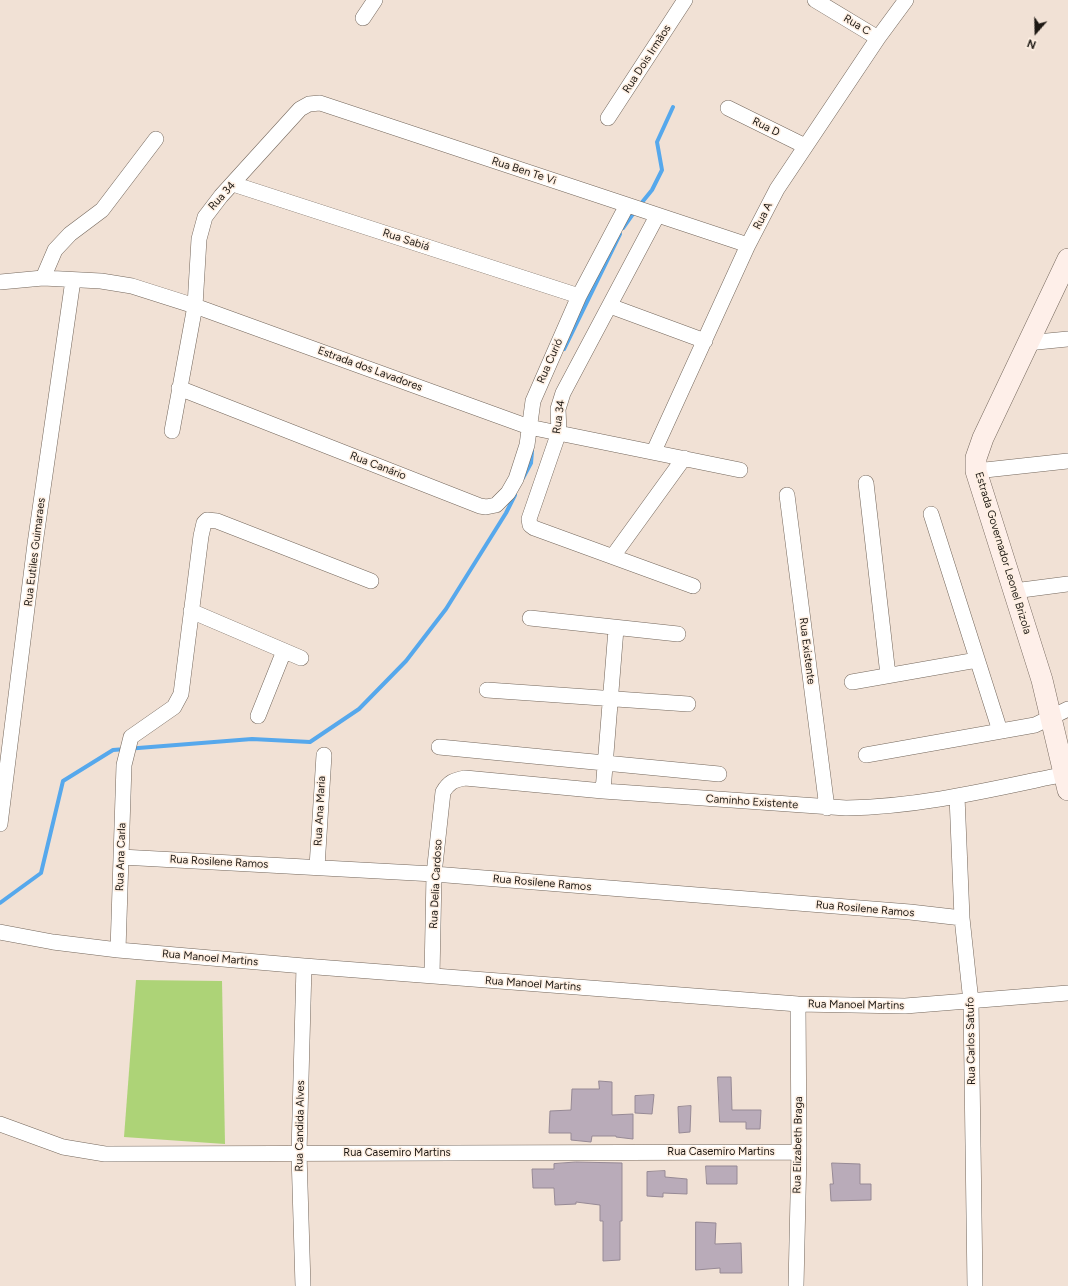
<!DOCTYPE html>
<meta charset="utf-8">
<style>
body{margin:0}
#map{position:relative;width:1068px;height:1286px;overflow:hidden;background:#f1e1d5;font-family:Figtree,sans-serif}
canvas{display:block}
.north{position:absolute;left:1016px;top:12px;width:40px;height:40px;-webkit-text-stroke:3px #feefe2;paint-order:stroke;rotate:200deg;font-size:11px;font-weight:700;line-height:16px;text-align:center;color:#1d1813}
.north::after{content:'';display:block;margin:auto;width:14px;height:18px;background:#1d1813;clip-path:polygon(50% 0,100% 100%,50% 72%,0 100%)}
</style>
<div id="map">
<canvas width="1068" height="1286"></canvas>
<div class="north">N</div>
</div>
<script>
const ctx = document.querySelector('canvas').getContext('2d');
ctx.lineJoin = 'round';
function fillPath(path, color) { ctx.fillStyle = color; ctx.fill(path, 'evenodd'); }
function strokePath(path, color, width, dash) { ctx.strokeStyle = color; ctx.lineWidth = width; ctx.lineCap = dash ? 'butt' : 'round'; ctx.setLineDash(dash || []); ctx.stroke(path); }
function write(font, color, halo, rows, align = 'center') {
  ctx.font = font + ' Figtree,sans-serif'; ctx.lineWidth = 3; ctx.setLineDash([]); ctx.textBaseline = 'middle'; ctx.strokeStyle = halo; ctx.fillStyle = color; for (const [text, x, y, turn = 0] of rows) {
    ctx.save(); ctx.translate(x, y); ctx.rotate((+turn || 0) * Math.PI / 180); ctx.textAlign = isNaN(turn) ? turn : align; if (halo) ctx.strokeText(text, 0, 0); ctx.fillText(text, 0, 0); ctx.restore();
  }
}
const green = new Path2D(`
 M136 980 222 981 225 1144 124 1137Z`);
const stream = new Path2D(`
 M639 206 652 190 662 170 657 142 673 107
 M623 228 635 211
 M564 349 620 234
 M523 478 531 463 532 451
 M0 903 41 873 63 781 113 750 252 739 310 742 359 709 406 661 446 609 506 513 515 495`);
const building = new Path2D(`
 M718 1077H731L732 1110H761L760 1129H746V1122H720Z
 M599 1081 612 1082V1115L633 1114V1139L616 1137V1136H592L591 1142 571 1140V1133H549L550 1111 571 1110 572 1089H599Z
 M654 1095 652 1114 635 1113V1096Z
 M691 1106 690 1132 679 1133 678 1107Z
 M576 1162 622 1163V1221H620V1260L603 1261V1221H600V1205L576 1202V1204L555 1205 554 1188H533L532 1169H554V1164Z
 M832 1163 860 1164V1184H871V1200L831 1201 830 1184H833Z
 M706 1166H737V1184H707Z
 M665 1171V1177L687 1179V1194L663 1193V1197L647 1196V1172Z
 M696 1222 716 1223 715 1244 741 1243 742 1273H720V1268L696 1270Z`);
const street = new Path2D(`
 M815 0 878 38
 M363 18 375 0
 M728 108 805 146
 M608 118 685 0
 M233 184 579 296
 M657 216 563 393 558 409 559 432 529 519 530 525 534 528 693 586
 M43 278 55 250 70 234 102 210 156 139
 M0 282 43 278 101 281 132 286 195 306 529 427 740 470
 M610 306 705 341
 M1027 343 1068 339
 M179 388 480 506 486 507 496 505 508 493 516 479 527 445 533 401 579 296 627 205
 M172 431 195 306 199 239 205 217 221 196 300 109 309 104 320 103 748 245
 M654 451 748 245 777 189 878 38 906 0
 M976 471 1068 461
 M866 483 888 675
 M787 495 827 808
 M931 514 1000 731
 M613 556 684 458
 M1014 591 1068 584
 M191 611 301 658
 M530 618 678 634
 M852 682 977 660
 M487 690 688 704
 M258 716 284 651
 M439 747 719 774
 M866 755 1035 725 1068 709
 M603 791 616 629
 M957 796 962 918 971 1002 975 1286
 M0 824 35 544 73 280
 M121 857 434 874 910 912 962 918
 M317 867 324 755
 M0 932 53 942 118 950 304 966 798 1004 905 1006 1068 993
 M118 950 124 765 131 737 174 707 181 694 201 536 204 523 207 520 217 521 371 581
 M432 976 434 874 443 792C449 782 454 780 465 778L603 791 846 808C920 807 993 789 1065 774
 M0 1124 63 1147 105 1154 799 1152
 M303 1286 299 1153 304 966
 M796 1286 799 1152 798 1004`);
const secondary = new Path2D(`
 M1068 259 983 438 976 458V471L1042 680 1068 790`);
const streetNames = [
 ["Rua C",857,25,31],
 ["Rua Dois Irmãos",647,59,-57],
 ["Rua D",766,127,26],
 ["Rua Ben Te Vi",524,171,18],
 ["Rua 34",222,196,-48],
 ["Rua A",763,216,-63],
 ["Rua Sabiá",406,240,18],
 ["Rua Curió",550,361,-66],
 ["Estrada dos Lavadores",370,369,20],
 ["Rua 34",559,417,-82],
 ["Rua Canário",378,466,21],
 ["Rua Eutiles Guimaraes",35,552,-83],
 ["Estrada Governador Leonel Brizola",1003,553,73],
 ["Rua Existente",807,651,83],
 ["Caminho Existente",752,802,4],
 ["Rua Ana Maria",320,811,-87],
 ["Rua Ana Carla",121,857,-88],
 ["Rua Rosilene Ramos",219,862,3],
 ["Rua Rosilene Ramos",542,883,5],
 ["Rua Delia Cardoso",436,884,-87],
 ["Rua Rosilene Ramos",865,909,5],
 ["Rua Manoel Martins",210,958,5],
 ["Rua Manoel Martins",533,984,4],
 ["Rua Manoel Martins",856,1005,1],
 ["Rua Carlos Satufo",971,1041,-91],
 ["Rua Candida Alves",300,1126,-89],
 ["Rua Elizabeth Braga",798,1145,-89],
 ["Rua Casemiro Martins",721,1152],
 ["Rua Casemiro Martins",397,1153]
];
fillPath(green, '#add377');
strokePath(stream, '#56a8ec', 4);
fillPath(building, '#b9abb9');
strokePath(building, '#968995', 1);
strokePath(street, '#74675c', 16);
strokePath(secondary, '#74675c', 22);
strokePath(street, '#fff', 15);
strokePath(secondary, '#feefe9', 21);
write('11px', '#1d1813', '#feefe2', streetNames);
</script>
